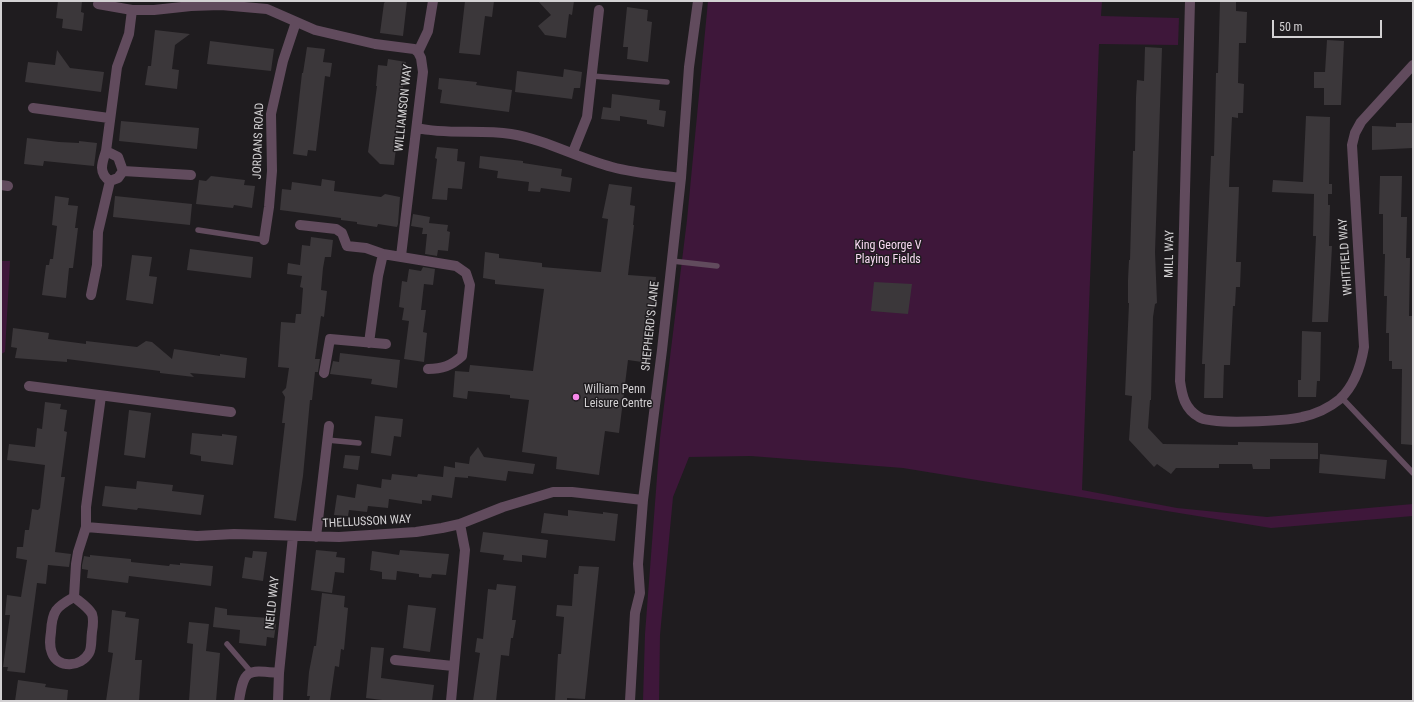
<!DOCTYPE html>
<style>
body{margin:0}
#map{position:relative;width:1414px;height:702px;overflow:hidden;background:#1f1c1f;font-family:"Roboto Condensed",sans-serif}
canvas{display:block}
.frame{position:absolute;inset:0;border:2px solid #d3d1d3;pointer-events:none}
.scale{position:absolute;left:1272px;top:20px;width:110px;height:18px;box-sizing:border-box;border:2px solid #d3d1d3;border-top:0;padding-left:5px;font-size:12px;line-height:14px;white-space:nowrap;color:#d3d1d3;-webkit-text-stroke:3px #1f1c1f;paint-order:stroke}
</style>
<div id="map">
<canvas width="1414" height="702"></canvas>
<div class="frame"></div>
<div class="scale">50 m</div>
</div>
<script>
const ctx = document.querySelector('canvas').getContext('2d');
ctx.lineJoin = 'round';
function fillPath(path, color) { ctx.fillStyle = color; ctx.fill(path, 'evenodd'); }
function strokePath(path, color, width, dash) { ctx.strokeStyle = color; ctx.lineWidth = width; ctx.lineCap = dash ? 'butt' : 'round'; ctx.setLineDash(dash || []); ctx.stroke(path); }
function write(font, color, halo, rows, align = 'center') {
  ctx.font = font + ' "Roboto Condensed",sans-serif'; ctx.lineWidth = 3; ctx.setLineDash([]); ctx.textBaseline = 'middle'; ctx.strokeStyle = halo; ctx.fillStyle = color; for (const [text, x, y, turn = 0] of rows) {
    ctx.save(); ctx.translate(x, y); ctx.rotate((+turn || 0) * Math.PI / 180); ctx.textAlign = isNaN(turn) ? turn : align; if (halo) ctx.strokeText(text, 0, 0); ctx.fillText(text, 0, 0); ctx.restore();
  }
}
const green = new Path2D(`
 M708 1H1102L1101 16 1179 18 1178 45 1099 44 1082 490 1177 508 1267 517 1413 504V516L1271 528 903 468 751 456 689 457 673 497 660 635 659 701H643L645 634 660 438 687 220Z
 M1 261H10L5 352 1 354Z`);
const building = new Path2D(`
 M58 1H82L81 12 84 13 82 31 62 28 63 19 56 18Z
 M386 1H407L403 36 380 33 384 3Z
 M465 1H494L492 17 485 16 480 55 459 53Z
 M538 1H574L572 15 569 14 566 38 545 35 538 26 551 15Z
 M1220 1H1236V11L1247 12 1246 43H1239L1238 83 1244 84 1243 113H1238V118L1232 117 1230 159 1229 187H1239L1236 262H1241L1240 287H1236L1235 306H1233L1230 365H1224L1223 398H1204L1205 364H1202L1211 156H1214L1216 73H1218Z
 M627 7 648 10 647 21 652 22 648 62 627 59 628 47H623Z
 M155 30 190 34 175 45 172 69 179 70 177 89 145 85 148 66H151Z
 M1327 40 1344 41 1341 105H1324V88H1314V72H1325Z
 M210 41 274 49 271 71 207 64Z
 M307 47 325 49 323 62 332 63 330 77 325 76 316 151 308 150 307 156 293 154 302 73H303Z
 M1145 47 1162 48 1155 252 1157 303 1155 304 1153 317 1151 400H1150L1148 428 1163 444 1238 445V442L1318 443V459H1270V469H1253L1252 464H1219V468H1176L1171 474 1157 464 1154 467 1129 440 1132 396 1125 395 1129 303H1128V280L1129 260H1130L1133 151H1135L1136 97 1137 80 1144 81Z
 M57 50 70 68 104 72 101 92 25 82 28 62 55 65Z
 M388 59 406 62 394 165 380 164 368 152 377 86H376L378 65 387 66Z
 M564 69 582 72 580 88H574L572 99 515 92 517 71 563 77Z
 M439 78 477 82 476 85 512 90 509 112 440 103 442 90 438 89Z
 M612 94 660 100 659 110 666 111 664 127 647 124V120L620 116V121L601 119 603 107 611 108Z
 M1306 116 1330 117 1329 184H1332V194H1328V205H1330L1329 246H1332L1328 322H1312L1316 236H1313L1314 194 1272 192 1273 180 1303 182Z
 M121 121 199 128 197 149 119 141Z
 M1396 123H1413V148L1372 150V126L1396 127Z
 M27 138 59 142 79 143V141L97 143 94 166 44 161 43 166 24 164Z
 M437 147 458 149 457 161 465 162 462 189 448 188 447 200 432 199 437 159 435 158Z
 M480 156 523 161V163L562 169 561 176 572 178 570 192 541 188 540 192 528 191 529 182 497 178 498 171 479 168Z
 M211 176 245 180 244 185 255 186 252 208 234 205 233 208 196 204 199 180 206 181Z
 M1380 176H1402L1401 217H1407L1406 258H1410L1409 316H1412L1413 445 1401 444 1402 369H1392V361H1389V333H1386L1387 296H1384L1385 254H1383V214H1379Z
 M322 179 335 181 334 191 381 197 385 194 400 197 398 224 397 227 378 224 377 227 357 224V222L341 220V218L280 210 282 189 291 190 292 182 321 186Z
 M609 184 632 187 630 205 635 206 633 225H634L628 275 656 277 649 363 628 360 619 433 605 431 599 475 556 469 557 457 522 452 529 400 510 398V395L468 391 467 399 453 397 455 371 469 372 470 365 533 371 544 289 495 284V280L483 278 485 252 499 254V258L542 263V267L601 272 608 219 602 218Z
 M55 196 69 198 68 205 78 206 75 228H78L73 268H69L66 298 42 295 46 265H49L50 259H53L57 226 52 225Z
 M115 196 192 204 190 225 113 217Z
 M413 214 430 217 429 223 448 225 447 231 450 232 448 251 438 250 437 256 425 254 427 234H422L423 228 411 226Z
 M311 237 333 240 331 257H325L323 268 321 290 327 291 324 317 321 316 315 359H320L318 372H315L312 400H310L303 476 296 521 274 518 285 423H282L285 397 282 392 286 388 289 368 278 367 281 322 295 323 296 314H301L303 288 300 287 302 276 287 274 288 263 300 265 302 245 310 246Z
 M190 249 253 257 251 278 187 270Z
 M132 255 152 257 149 276 157 277 153 304 126 300Z
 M423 267 435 269 433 285 424 284 421 310H426L423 332 427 333 424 362 404 359 409 321 402 320 404 308 399 307 402 281 407 282 409 269 421 271Z
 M874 282 912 284 908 314 871 311Z
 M13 328 49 333 48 339 86 344V341L137 347 146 341 152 342 172 359 174 349 220 356V354L247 358 245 378 190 373 194 377 160 373V371L67 359V362L15 358 17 348 11 347Z
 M1302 331 1321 332 1320 381H1317L1316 397H1298V380H1301Z
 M340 353 400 360 397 388 371 384 372 379 330 374 333 361 339 362Z
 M45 402 61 404 60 409 67 410 64 431 67 432 61 477H65L55 552 71 554 69 567 48 565 46 584 37 583 25 673 7 671 8 667H3L10 615H5L7 595 21 597 27 560 16 558 17 547H23L25 530H29L32 509 38 510 40 508 45 465 7 460 9 444 35 447 37 428 42 429Z
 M129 410 151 413 145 458 124 455Z
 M375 416 403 419 401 437 394 436 391 456 371 453Z
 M192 433 222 436V434L237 436 233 465 201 461V456L190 454Z
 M478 447 484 457 535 464 533 474 508 471 506 481 468 476V478L455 477 452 498 432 495 431 501 422 500V504L389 499 388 508 368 506 367 512 349 510 348 516 334 515 337 495 355 498 357 484 381 488 382 479 391 480 392 474 417 477 418 474 443 477 444 466 455 468V462L469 464 470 457Z
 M1320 454 1387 460 1385 479 1319 473Z
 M345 455 360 456 358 470 343 468Z
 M137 481 173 485 172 491 204 495 201 515 138 508 137 510 102 506 105 486 136 489Z
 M568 510 603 514V512L618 514 615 541 541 533 544 513 568 516Z
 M483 532 548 540 546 558 522 555V562L503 560 504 555 480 552Z
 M316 550 337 552 336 557 345 558 344 573 335 572 332 593 311 590Z
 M400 550 449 554 446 575 432 574 431 578 419 577V574L397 571 396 580 382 579V572L370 570 372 551 399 555Z
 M253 551 267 552 263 581 242 578 245 557 252 558Z
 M90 555 131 559V562L169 566 170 564 180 565V563L213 566 211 586 129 576 128 583 87 578 88 570 82 569V565L84 556 90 557Z
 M579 566 599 567 585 699 567 698V701H555L558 654H561L564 617 556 616 557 605 572 606 574 574H578Z
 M497 584 516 586 512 620H516L513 638H511L509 656 501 655 496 701H473L480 653 475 652 477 638 483 639 488 589 496 590Z
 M322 593 345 596 344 607 348 608 344 650 341 649 339 667 335 666 330 701H309L310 696H307L309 672 314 646H316Z
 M408 605 436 608 430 652 403 648Z
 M215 607 227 609V615L269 618 268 624H276L274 638 267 637 266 646 239 643 240 630 213 627Z
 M112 610 126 612 125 617 139 619 135 660H142L139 701H106L113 653 108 652Z
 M189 622 209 624 206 651 220 653 216 701H189L193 644 187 643Z
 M371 647 384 648 381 678 434 685 432 701H390L366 698Z
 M18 680 46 684 45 687 68 690 67 701H15Z`);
const lane = new Path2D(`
 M592 76 667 82
 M198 230 264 240
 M672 261 717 266
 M1341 397 1413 473
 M327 440 359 443
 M227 644 251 672`);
const street = new Path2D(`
 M1190 1 1180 381C1182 396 1185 409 1199 417 1211 425 1286 421 1302 417 1316 414 1329 408 1340 399 1354 386 1361 365 1364 347L1352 145 1355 133 1361 122 1413 65
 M98 4 132 10H154L191 6 221 5 267 9 315 30 375 44 414 49 418 52 421 58 423 72 401 256
 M418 52 428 31 433 1
 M33 108 109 118
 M417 128C447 135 480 129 511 134 547 140 577 158 612 167 634 173 658 175 681 178
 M106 151C102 163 98 173 110 181
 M573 152 587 117 599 10
 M123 171 191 175
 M1 185 8 186
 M300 225 336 229 342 233 347 246 366 248 383 254
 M264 240 269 207 272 171 271 114 283 61 296 22
 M91 295 97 265 98 232 110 181 118 178 123 171 118 157 106 151 117 67 129 34 132 10
 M369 343 378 276 383 254 456 266 466 273 470 285 462 356C451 366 442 369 428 369
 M324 373 330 339 386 344
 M29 386 231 412
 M86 527 197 536 234 534 339 537 416 532 442 528 460 524 503 507 553 492H572L643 500
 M316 537 329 426
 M74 597C80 602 88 607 92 614 94 620 93 626 92 632 91 639 92 648 89 653 81 667 58 669 52 653 49 646 50 639 51 632 52 611 56 607 74 597L76 564 78 552 86 527V507L101 396
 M395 660 453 666
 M239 701C244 668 248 670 279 673
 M278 701 279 673 293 536
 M451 701 465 550 460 524
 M630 701 635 613 640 593 638 564 643 500 662 350 681 178 689 67 698 1`);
const markers = [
 [576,397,4,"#f888ea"]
];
const streetNames = [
 ["WILLIAMSON WAY",404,108,-84],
 ["JORDANS ROAD",259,141,-88],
 ["MILL WAY",1170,254,-89],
 ["WHITFIELD WAY",1346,257,-94],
 ["SHEPHERD'S LANE",651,326,-84],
 ["THELLUSSON WAY",367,522,-3],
 ["NEILD WAY",273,603,-84]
];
const parkNames = [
 ["King George V",888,246],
 ["Playing Fields",888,260]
];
const poiNames = [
 ["William Penn",584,390],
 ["Leisure Centre",584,404]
];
fillPath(green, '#3e173a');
fillPath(building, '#3b373a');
strokePath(lane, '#614b5d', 5.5);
strokePath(street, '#614b5d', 10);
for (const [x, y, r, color] of markers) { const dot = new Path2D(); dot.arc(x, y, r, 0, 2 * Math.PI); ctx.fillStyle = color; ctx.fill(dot); strokePath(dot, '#1f1c1f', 1.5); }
write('12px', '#d3d1d3', '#1f1c1f', streetNames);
write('12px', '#f7d8f1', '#1f1c1f', parkNames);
write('12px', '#d3d1d3', '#1f1c1f', poiNames, 'left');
</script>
